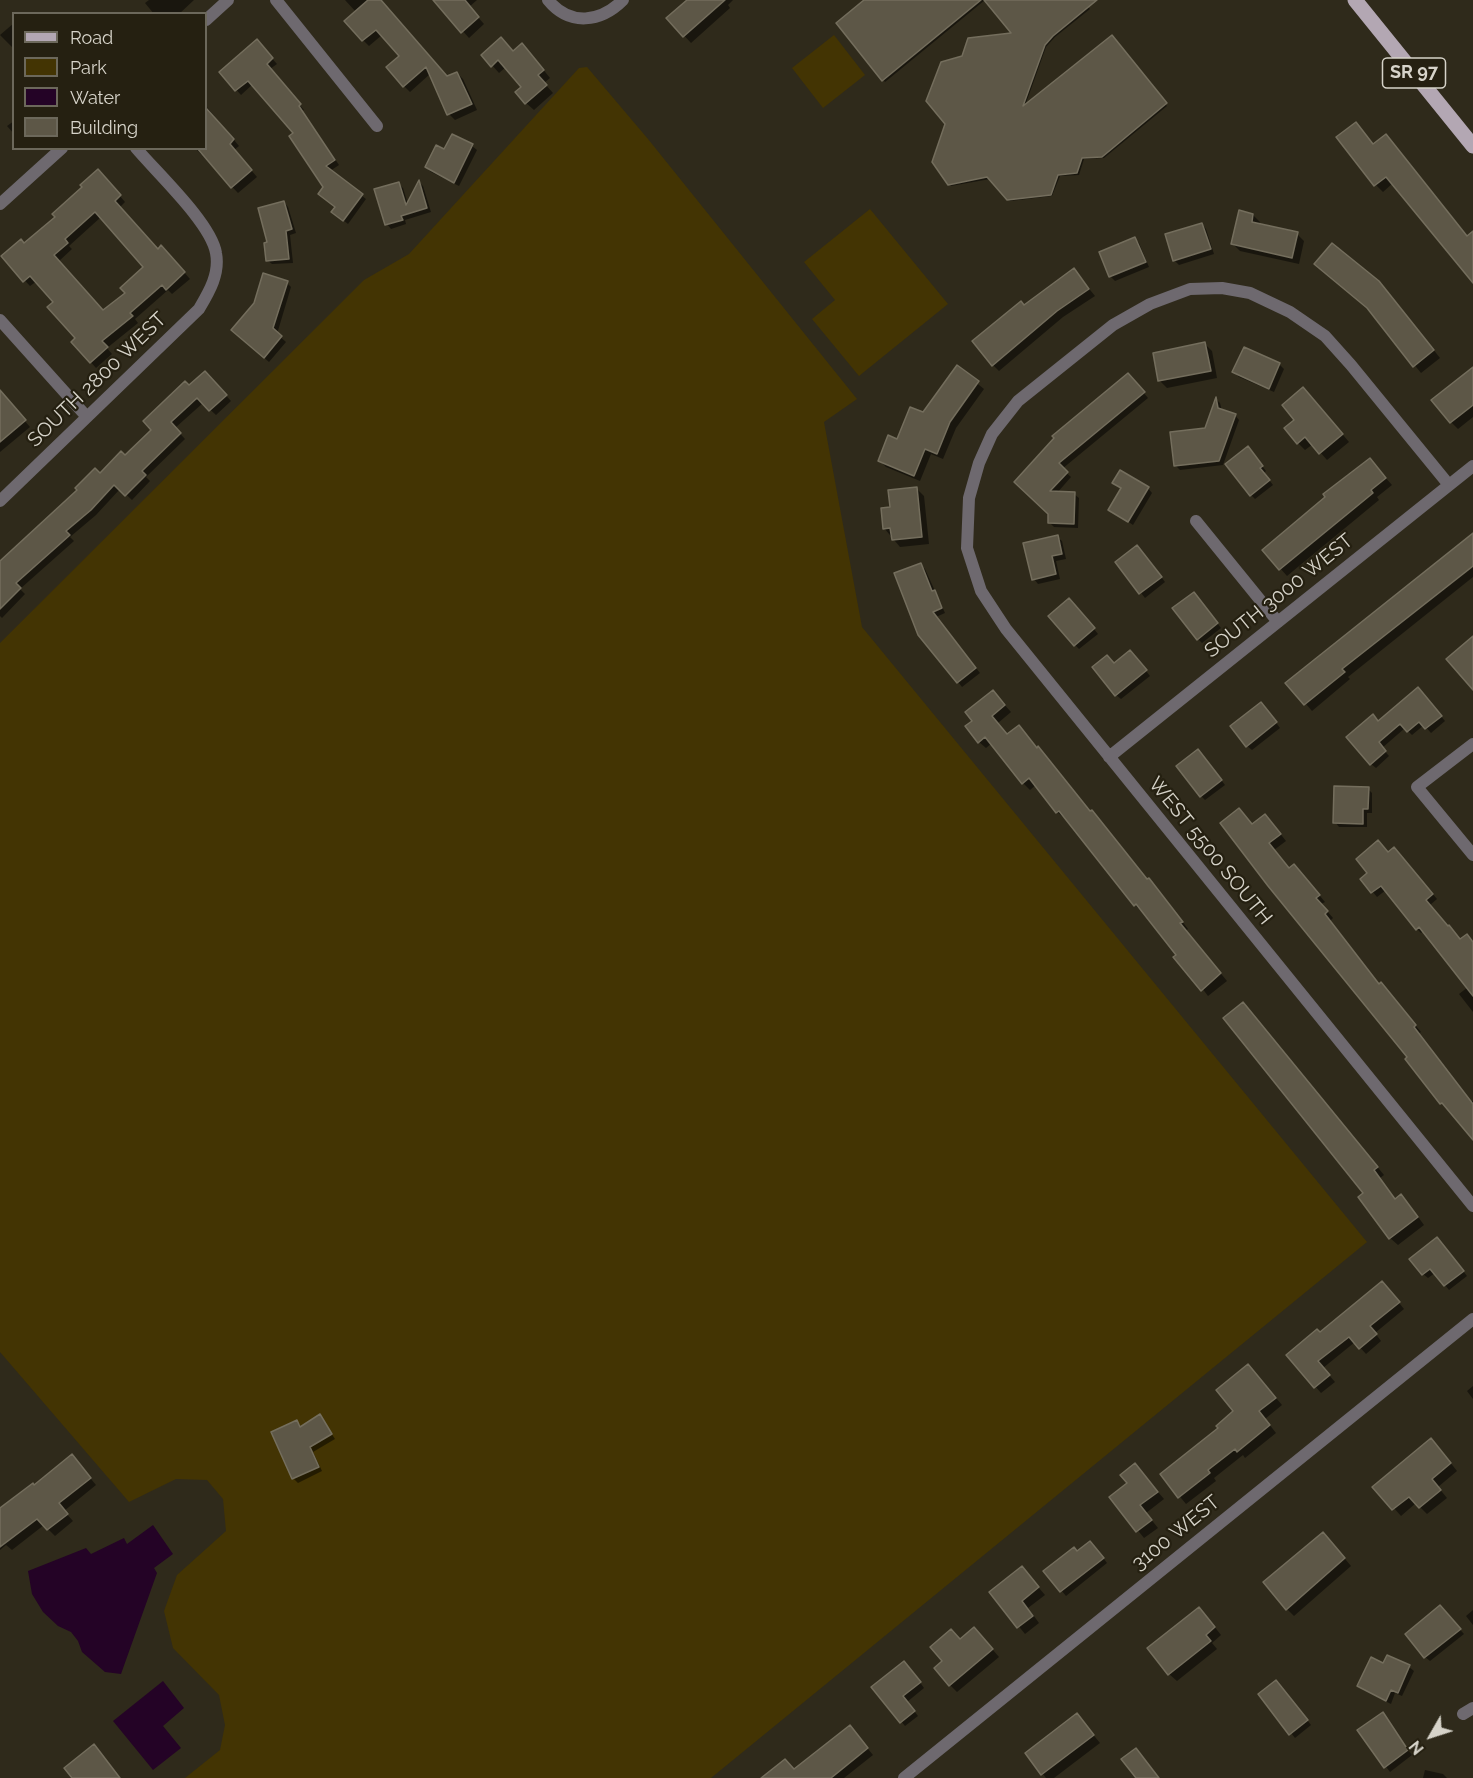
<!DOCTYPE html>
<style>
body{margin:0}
#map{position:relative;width:1473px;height:1778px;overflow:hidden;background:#2f2a1b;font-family:Raleway,sans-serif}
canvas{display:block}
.legend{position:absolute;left:12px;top:12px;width:195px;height:138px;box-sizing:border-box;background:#252011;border:2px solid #6c685b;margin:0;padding:8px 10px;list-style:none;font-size:18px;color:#d6d3c9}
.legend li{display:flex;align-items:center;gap:12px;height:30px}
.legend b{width:30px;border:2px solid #6c685b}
.north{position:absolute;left:1401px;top:1706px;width:60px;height:60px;-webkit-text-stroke:4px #252011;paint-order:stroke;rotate:231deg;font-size:16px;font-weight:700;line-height:24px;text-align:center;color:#d6d3c9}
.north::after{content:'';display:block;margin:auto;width:21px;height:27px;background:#d6d3c9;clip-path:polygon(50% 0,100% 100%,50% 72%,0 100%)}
</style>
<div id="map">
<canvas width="1473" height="1778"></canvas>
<ul class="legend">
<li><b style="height:8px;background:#b3a7b3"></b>Road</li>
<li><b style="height:16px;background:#433403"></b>Park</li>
<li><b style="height:16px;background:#240326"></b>Water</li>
<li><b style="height:16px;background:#5d5747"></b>Building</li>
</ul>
<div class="north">N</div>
</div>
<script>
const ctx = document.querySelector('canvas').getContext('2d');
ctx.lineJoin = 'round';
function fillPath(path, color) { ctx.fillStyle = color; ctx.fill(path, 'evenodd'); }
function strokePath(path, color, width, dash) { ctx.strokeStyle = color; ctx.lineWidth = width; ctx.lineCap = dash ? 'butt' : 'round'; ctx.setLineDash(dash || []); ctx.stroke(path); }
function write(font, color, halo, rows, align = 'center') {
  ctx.font = font + ' Raleway,sans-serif'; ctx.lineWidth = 4.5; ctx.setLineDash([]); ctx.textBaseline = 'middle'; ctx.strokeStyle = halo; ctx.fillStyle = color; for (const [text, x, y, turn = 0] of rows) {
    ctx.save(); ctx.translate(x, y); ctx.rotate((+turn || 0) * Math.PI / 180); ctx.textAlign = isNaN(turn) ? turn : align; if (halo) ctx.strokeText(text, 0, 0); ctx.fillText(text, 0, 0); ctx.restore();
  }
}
const green = new Path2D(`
 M834 35 865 75 823 108 792 68Z
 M587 67 648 139 857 399 824 422 862 627 1367 1242 711 1778H185L220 1750 225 1725 219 1695 173 1648 164 1611 177 1575 226 1531 223 1499 207 1480 176 1479 129 1502 0 1352V643L364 280 409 254 579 68Z
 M870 209 948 304 859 376 812 319 835 300 804 262Z`);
const water = new Path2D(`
 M153 1525 173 1554 154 1568 157 1573 121 1674 105 1672 82 1652 78 1641 71 1632 58 1626 43 1612 32 1594 28 1571 86 1548 91 1554 124 1538 127 1544Z
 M163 1681 184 1708 163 1726 181 1748 153 1770 113 1721Z`);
const shadow = new Path2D(`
 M149 0H194L179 14H154L145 3Z
 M345 0H380L447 78 457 73 463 79 477 110 455 120 449 114 430 74 410 92 404 86 401 56 382 35 369 46 363 40 346 21 356 12Z
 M435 0H477L469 7 484 24 469 38Z
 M689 0H733L728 5 730 8 691 43 668 18Z
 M866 0H985L885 82 838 23Z
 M986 0H1083L1090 9 1055 37 1046 47 1025 106 1112 37 1167 106 1104 158 1084 159 1079 175 1060 176 1052 196 1010 201 990 179 951 186 949 184 947 124 963 57 1014 34Z
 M14 23V49L0 35Z
 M261 46 277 64 270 69 304 110 302 111 339 165 330 171 366 199 348 224 338 216 337 207 295 134 253 84 241 95 221 73Z
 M514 52H529L550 78 544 83 553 93 534 110 526 103 523 87 506 67 499 73 483 55Z
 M206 106 239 146 234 150 257 177 238 193 195 148H206Z
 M14 121V134L7 126Z
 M453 136 472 146 477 150 459 186 431 172 426 167 445 151Z
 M1386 136 1473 243V281L1393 183 1383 192 1376 185 1374 145Z
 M104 177 125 202 120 207 158 250 167 253 190 279 172 294 168 290 135 319 138 323 107 348 112 354 96 368 73 342 77 338 55 302 37 281 30 286 3 257 24 245ZM101 217 146 268 127 293 103 312 58 262 72 249 69 246Z
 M419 182 423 186 431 212 405 220 406 224 391 229 387 224 398 183 403 188 408 204Z
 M284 202 288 207 296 233 290 235 293 263 272 264 267 260 269 244Z
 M1253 215 1260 222 1259 226 1297 234 1304 241 1299 264 1240 251 1233 244Z
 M1202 224 1206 229 1214 254 1179 265 1174 260Z
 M1135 239 1139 243 1149 267 1115 281 1111 277 1101 253Z
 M1074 270 1095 296 1063 317 999 371 993 365 1025 307Z
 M287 283 291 287 277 334 286 342 269 362 237 334Z
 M1386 290 1440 358 1421 373 1371 311Z
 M1205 344 1212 351 1217 378 1167 388 1160 381Z
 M1279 364 1284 369 1274 392 1239 377 1234 372Z
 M957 367 984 389 956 428 943 459 931 454 920 481 886 467 880 461 923 414Z
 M1473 369V417L1458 429 1451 422Z
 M205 373 231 401 216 415 203 403 175 428 185 439 146 477 150 481 132 500 120 489 96 515 70 537 74 541 20 589 25 594 2 618 0 616V563L100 475 125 457 154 430 189 387Z
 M1132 379 1148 398 1062 469 1071 477 1057 493 1074 494 1079 498 1078 528 1054 527 1050 523V513L1016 482Z
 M0 392 30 427 0 452Z
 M1310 396 1349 442 1327 460 1313 444 1305 450 1298 443 1296 420Z
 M1217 400 1220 403 1222 411 1235 415 1239 420 1223 465 1180 470 1176 466 1206 429Z
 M1252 453 1266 471 1264 473 1273 485 1255 499 1251 495Z
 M1376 467 1392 485 1377 497 1379 500 1287 576 1264 550Z
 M1114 483 1148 488 1152 493 1133 525 1110 509 1122 489Z
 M917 489 924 496 929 544 900 547 884 528 891 508Z
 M1473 535V577L1348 677 1350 679 1312 711 1288 683Z
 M1057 537 1062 541 1066 559 1056 561 1060 579 1038 584 1034 579Z
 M1142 551 1165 582 1145 598 1117 562Z
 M920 565 925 569 945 613 936 617 980 673 962 687 920 634Z
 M1198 598 1221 628 1202 643 1198 639Z
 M1074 604 1098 634 1079 649 1075 645Z
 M1135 657 1150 676 1121 699 1116 695 1115 665Z
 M993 692 1011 712 998 723 1008 736 1038 749 1148 880 1155 886 1188 929 1186 931 1227 981 1208 996 1143 910 1141 911 1135 905 1066 817 1064 818 1057 812 1036 785 1030 790 1023 783 992 743 986 748 979 742 974 721Z
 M1422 694 1445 721 1431 733 1424 725 1412 735 1405 728 1382 748 1389 756 1376 768 1371 764 1378 722Z
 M1265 708 1280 728 1252 750 1247 746Z
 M1202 755 1225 785 1205 800 1201 796Z
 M1368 789 1372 793V813H1367V827H1339L1335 822Z
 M1271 822 1286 841 1274 850 1290 870 1300 872 1325 902 1321 904 1333 918 1330 921 1379 985 1386 990 1421 1032 1418 1034 1470 1101H1473V1138L1441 1103 1409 1058 1253 826Z
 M1389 853H1398L1437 899 1430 905 1448 928 1461 941 1473 943V1012L1459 994 1468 987 1424 931 1421 933 1417 929 1386 890 1377 897 1362 879Z
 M1243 1004 1384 1175 1380 1178 1396 1200 1408 1203 1424 1225 1398 1245 1390 1238 1365 1193Z
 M1441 1243 1467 1276 1449 1290 1435 1273 1428 1278 1423 1274Z
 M1388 1289 1404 1309 1375 1333 1381 1341 1366 1354 1355 1342 1323 1368 1335 1382 1321 1393 1288 1355Z
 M1255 1373 1282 1405 1265 1419 1276 1433 1245 1458 1243 1455 1214 1478 1216 1481 1186 1504 1162 1475 1220 1429 1235 1411Z
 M1473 1386V1399L1467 1391Z
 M320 1416 335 1439 313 1452 322 1471 298 1483 293 1478 297 1422 302 1427Z
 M1438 1447 1457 1471 1438 1487 1447 1498 1427 1514 1416 1503 1401 1516 1375 1487Z
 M72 1456 96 1485 64 1511 73 1521 55 1536 44 1525 12 1550 6 1545 0 1550V1510L34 1487Z
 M1135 1465 1164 1499 1146 1513 1158 1528 1144 1538 1111 1497 1129 1484Z
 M1330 1541 1351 1566 1294 1616 1287 1609Z
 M1095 1547 1107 1563 1066 1596 1045 1571 1078 1553Z
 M1022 1568 1045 1595 1028 1608 1039 1623 1025 1634 991 1592Z
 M1473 1610V1625L1466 1616Z
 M1444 1612 1464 1634 1430 1661 1425 1657Z
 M1206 1616 1221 1635 1212 1643 1217 1649 1177 1681 1169 1674Z
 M981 1636 999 1657 957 1692 950 1685 960 1640Z
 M1387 1657 1409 1667 1414 1671 1402 1696 1395 1693 1391 1704 1363 1690 1359 1686 1383 1665Z
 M909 1667 924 1688 907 1702 918 1716 905 1726 873 1687Z
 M1281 1686 1311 1725 1295 1738 1260 1694Z
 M1383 1714 1412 1755 1390 1772 1359 1731Z
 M1077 1715 1100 1743 1054 1778H1046L1027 1753Z
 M855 1733 873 1755 844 1778H763L794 1770Z
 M1425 1770 1443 1774 1447 1778H1423Z`);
const building = new Path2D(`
 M368 0H381L447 76 457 72 472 104 447 115 426 67 403 87 386 67 399 56 376 30 362 41 344 21Z
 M433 0H465L479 17 461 33Z
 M687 0H725L683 37 666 18Z
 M864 0H981L882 81 836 23Z
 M984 0H1097L1053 36 1045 45 1023 106 1112 35 1167 103 1102 157 1082 158 1077 173 1058 175 1051 195 1007 200 987 177 948 185 932 162 945 124 926 101 941 62 962 56 968 38 1011 33Z
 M501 37 513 51 522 43 544 70 538 75 547 85 525 104 515 92 521 87 498 60 491 67 481 55Z
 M257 39 273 58 267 64 301 104 299 106 335 160 326 166 363 194 343 221 331 212 335 207 318 194 323 187 289 136 293 133 248 81 235 91 219 72Z
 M206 108 234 139 230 144 252 170 231 188 197 148H206Z
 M1356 122 1373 144 1386 134 1467 236 1473 231V283L1386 177 1374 186 1336 137Z
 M452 134 473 144 454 183 425 167 436 145 444 149Z
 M98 169 121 195 115 201 158 249 161 245 185 272 166 290 162 285 130 313 133 316 102 341 108 347 90 363 71 342 75 338 47 307 53 302 30 276 23 282 1 256 21 239 24 243 55 217 52 214 82 187 80 185ZM95 212 143 267 120 288 125 293 103 310 54 255 68 243 65 239Z
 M419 180 427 208 401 216 403 220 385 225 374 189 399 182 406 205Z
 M284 201 292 229 286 231 289 259 266 261 264 243 267 242 258 208Z
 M1239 210 1253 214 1252 222 1298 232 1292 258 1231 244Z
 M1202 223 1211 249 1173 261 1165 234Z
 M1135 237 1146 262 1109 277 1099 252Z
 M1332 243 1379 281 1434 350 1413 367 1367 308 1314 264Z
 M1074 268 1089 289 1057 311 992 366 972 341 1021 301 1024 305Z
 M263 273 288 281 273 328 282 336 264 358 231 330 254 303Z
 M1205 342 1211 371 1158 381 1153 353Z
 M1244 347 1280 363 1269 389 1232 372Z
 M957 365 979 381 950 422 937 454 925 449 914 476 878 461 888 435 897 439 910 407 923 412Z
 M1473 367V405L1450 423 1431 400Z
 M205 371 227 395 209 411 197 398 171 422 181 433 142 471 146 475 125 496 114 485 91 510 66 531 70 535 16 583 21 588 0 609V561L77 490 75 488 95 468 100 473 121 451 125 455 151 430 143 421 185 381 189 385Z
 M1128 373 1145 392 1059 463 1068 472 1050 491 1075 492 1074 524 1048 523V514L1014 482 1054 438 1052 436Z
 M1303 387 1343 434 1319 454 1305 437 1297 444 1284 428 1294 420 1282 405Z
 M0 390 26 420 0 442Z
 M1216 397 1218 408 1236 414 1219 461 1174 466 1170 432 1205 428Z
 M1248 446 1263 466 1260 468 1270 480 1250 496 1225 464Z
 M1370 458 1386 478 1371 490 1373 493 1279 570 1262 550 1325 497 1323 494Z
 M1120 470 1149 487 1128 522 1108 510 1121 488 1112 483Z
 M917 487 922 537 892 540 890 528 883 529 881 508 890 507 888 490Z
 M1473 533V566L1342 669 1345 672 1304 705 1285 683Z
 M1058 535 1062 554 1052 556 1056 574 1032 580 1023 543Z
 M1137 545 1162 577 1139 594 1115 562Z
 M921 563 932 591 935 590 942 608 933 612 976 668 957 683 918 635 894 573Z
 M1194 592 1218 623 1197 640 1172 608Z
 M1069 598 1095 628 1074 646 1048 616Z
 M1473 636V690L1446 659Z
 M1130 650 1147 670 1115 696 1092 667 1107 655 1114 663Z
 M1418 687 1442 716 1425 729 1419 722 1407 732 1400 724 1379 742 1386 751 1370 765 1346 737 1373 714 1378 721Z
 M993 690 1005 705 992 716 1007 734 1019 725 1037 748 1038 746 1090 811 1092 810 1147 879 1149 878 1183 922 1180 923 1221 973 1201 991 1173 957 1176 955 1136 904 1134 906 1059 811 1056 813 1029 778 1022 784 985 737 978 743 965 726 972 721 965 712Z
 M1261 702 1277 722 1246 747 1230 726Z
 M1198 749 1222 780 1200 797 1176 766Z
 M1334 786 1369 787 1368 809H1363V824L1333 823Z
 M1239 808 1252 824 1265 814 1281 834 1269 843 1289 868 1294 864 1320 895 1316 898 1328 911 1325 914 1379 984 1381 982 1416 1025 1414 1027 1473 1104V1140L1442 1103 1440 1104 1405 1059 1407 1057 1268 886 1220 823Z
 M1378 840 1388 852 1394 847 1433 894 1426 900 1448 926 1449 925 1460 939 1467 934 1473 942V996L1419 927 1416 930 1381 886 1371 893 1360 879 1367 873 1356 859Z
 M1243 1002 1378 1167 1374 1170 1395 1199 1401 1194 1418 1217 1389 1239 1358 1197 1363 1193 1223 1018Z
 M1437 1237 1464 1271 1444 1286 1430 1269 1422 1275 1409 1259Z
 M1382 1281 1400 1302 1370 1326 1377 1334 1359 1349 1349 1337 1318 1361 1330 1375 1314 1388 1286 1355 1317 1329 1320 1332Z
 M1248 1364 1276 1398 1259 1411 1270 1425 1237 1452 1235 1449 1208 1470 1210 1473 1178 1498 1160 1474 1218 1428 1216 1426 1233 1411 1216 1390Z
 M320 1414 332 1434 310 1447 319 1467 292 1479 271 1432 297 1420 300 1427Z
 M1431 1438 1451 1463 1432 1479 1441 1490 1419 1508 1409 1497 1392 1510 1372 1487Z
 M72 1454 91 1478 59 1503 68 1514 47 1530 37 1519 0 1547V1508L33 1483 34 1485Z
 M1135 1463 1158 1492 1140 1505 1152 1520 1136 1532 1109 1497 1127 1483 1120 1475Z
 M1323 1532 1345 1558 1286 1610 1263 1582Z
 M1090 1541 1104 1558 1060 1592 1043 1571 1074 1547 1077 1551Z
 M1022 1566 1039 1587 1022 1601 1033 1616 1017 1628 989 1592Z
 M1440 1605 1461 1629 1424 1658 1405 1634Z
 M1199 1607 1215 1627 1206 1635 1211 1641 1168 1675 1147 1648Z
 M974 1627 993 1649 949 1686 934 1668 942 1661 930 1647 951 1629 960 1639Z
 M1387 1655 1410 1665 1398 1693 1391 1690 1386 1701 1357 1686 1371 1657 1383 1663Z
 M904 1661 921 1682 903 1696 915 1711 900 1723 871 1687Z
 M1276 1680 1308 1720 1289 1735 1258 1694Z
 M1383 1712 1408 1750 1384 1768 1357 1730Z
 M1077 1713 1094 1735 1041 1775 1025 1753Z
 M850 1725 868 1748 831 1778H761L785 1759 794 1769Z
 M94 1744 120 1778H72L64 1768Z
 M1136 1748 1159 1778H1136L1121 1759Z`);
const minor = new Path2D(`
 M276 0 377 126
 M548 0C570 27 601 22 623 0
 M206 20 228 0
 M0 204 62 148
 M0 320 87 417
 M1449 485 1351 365 1325 336 1290 312 1250 293 1222 288 1190 289 1150 304 1113 325 1018 401 992 434 979 463 969 498 967 548 981 591 1006 629 1473 1206
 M0 501 199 309C209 292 220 274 216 253 211 223 157 173 136 148
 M1196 521 1278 622
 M1473 744 1417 787 1473 855
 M1109 757 1473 466
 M1463 1714 1473 1708`);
const tertiary = new Path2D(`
 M904 1778 1473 1319`);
const primary = new Path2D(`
 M1355 0 1473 146`);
const shields = [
 [1414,73,63]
];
const shieldNames = [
 ["SR 97",1414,73]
];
const streetNames = [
 ["SOUTH 2800 WEST",97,380,-44],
 ["SOUTH 3000 WEST",1279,596,-39],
 ["WEST 5500 SOUTH",1210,851,51],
 ["3100 WEST",1176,1533,-39]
];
fillPath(green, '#433403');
fillPath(water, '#240326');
fillPath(shadow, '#0007');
fillPath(building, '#5d5747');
strokePath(building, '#746e5d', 1.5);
strokePath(minor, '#6e696f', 12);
strokePath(tertiary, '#6e696f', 12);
strokePath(primary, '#b3a7b3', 15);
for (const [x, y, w] of shields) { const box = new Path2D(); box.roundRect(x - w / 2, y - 15, w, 30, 4.5); ctx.fillStyle = '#252011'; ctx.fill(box); strokePath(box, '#d6d3c9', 1.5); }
write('bold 18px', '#d6d3c9', null, shieldNames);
write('20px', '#d6d3c9', '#252011', streetNames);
</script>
